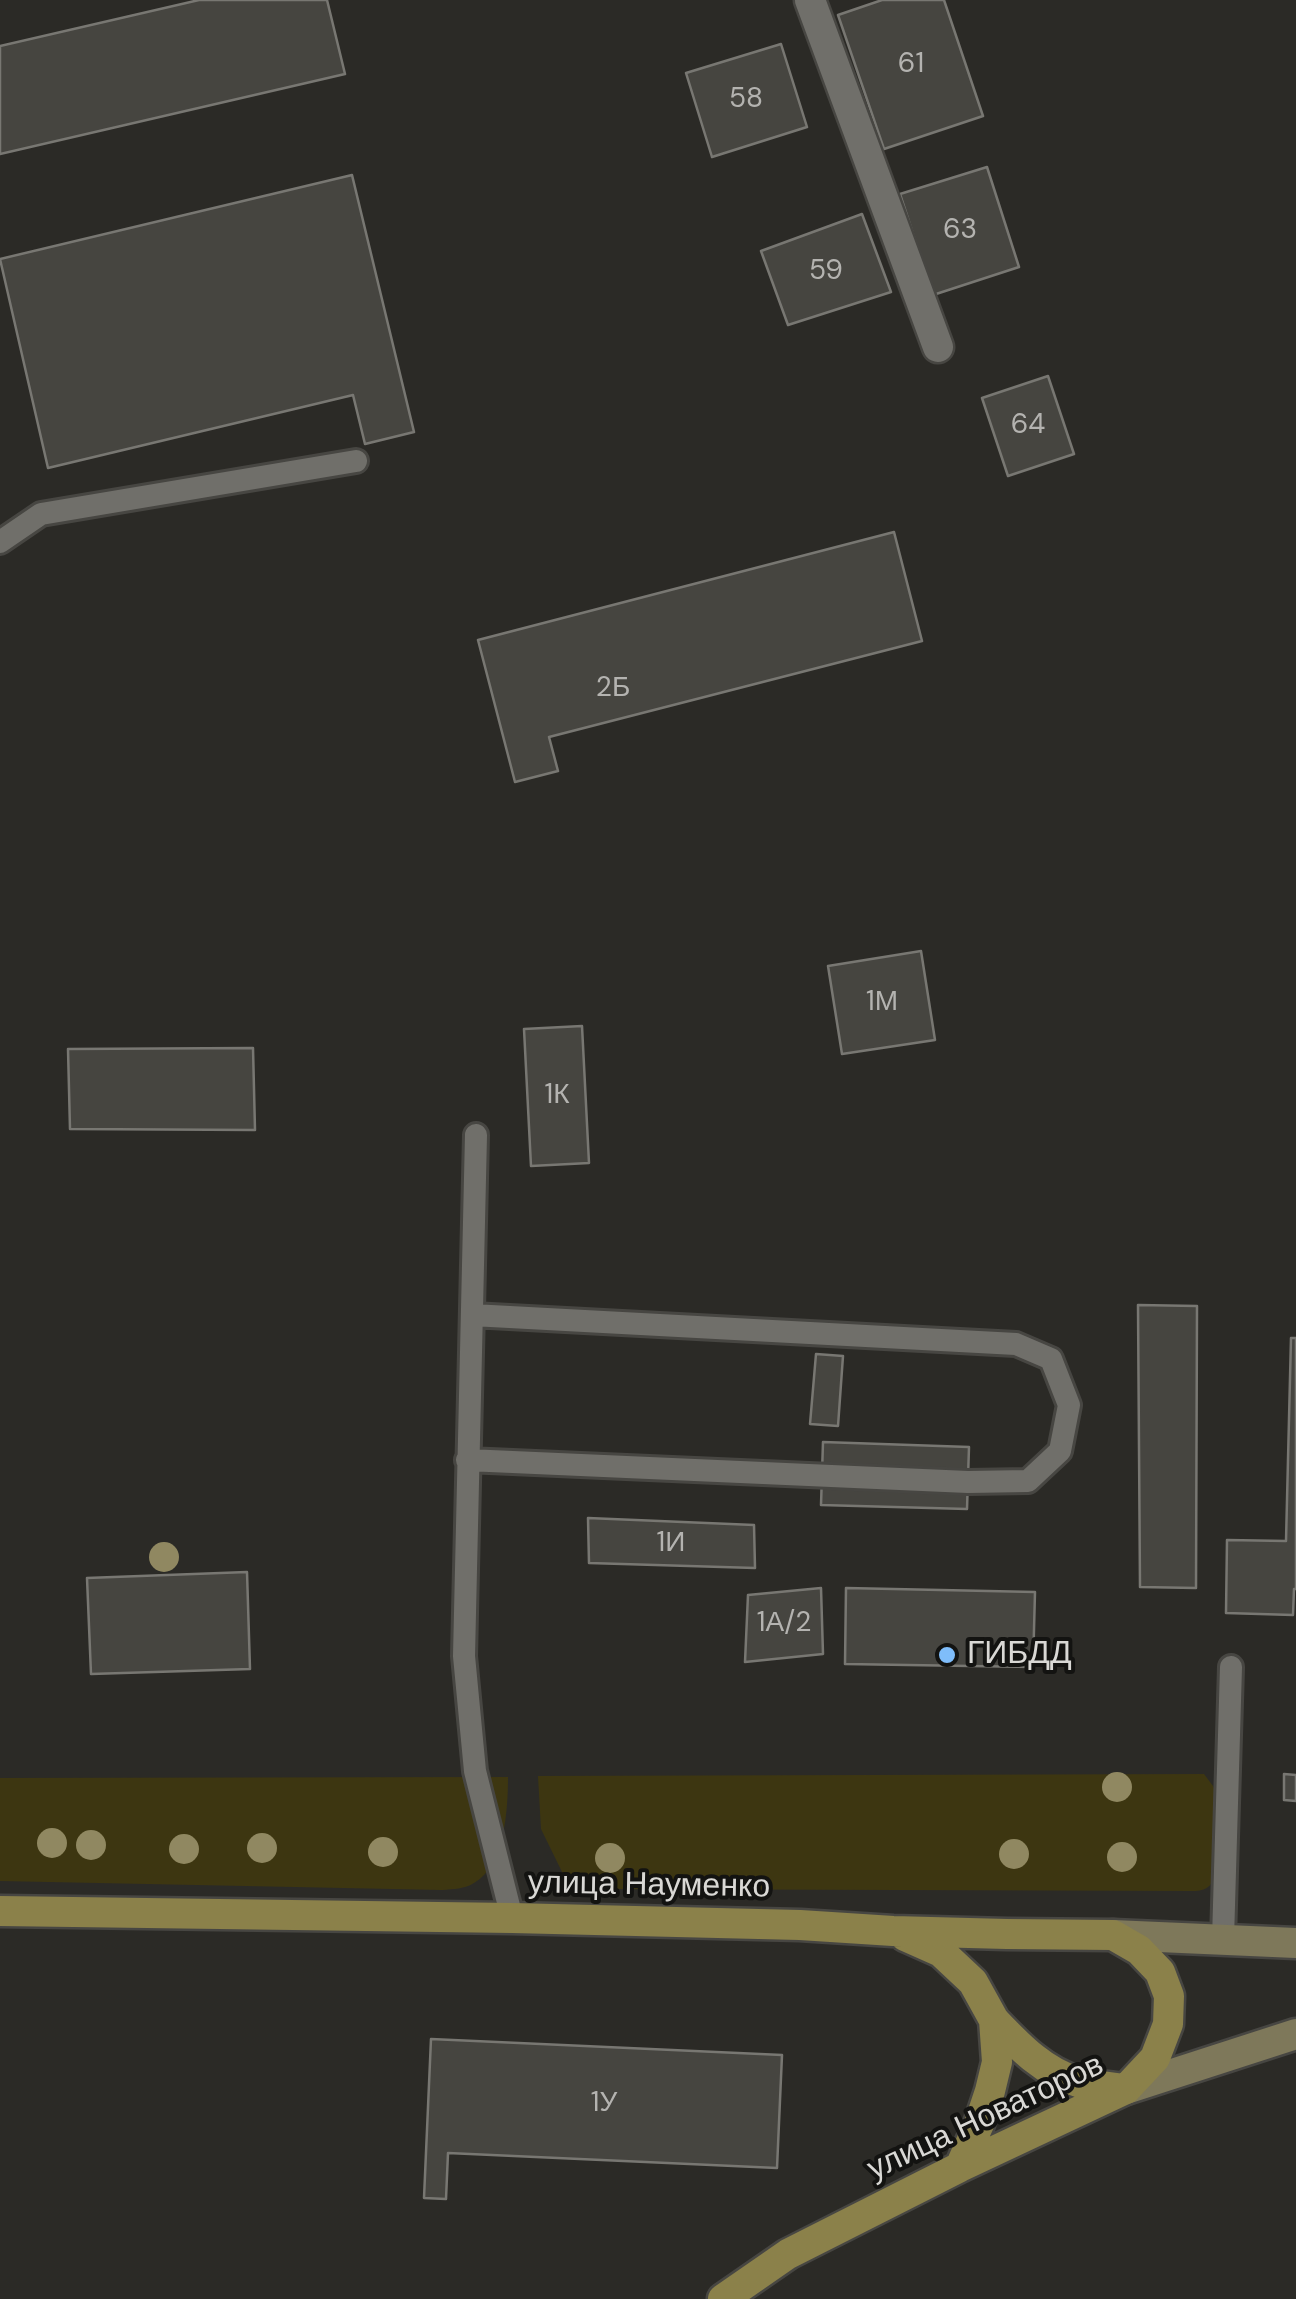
<!DOCTYPE html>
<meta charset="utf-8">
<style>
body{margin:0}
canvas{display:block;background:#2b2a26}
</style>
<canvas width="1296" height="2299"></canvas>
<script>
const ctx = document.querySelector('canvas').getContext('2d');
ctx.lineJoin = 'round';
function fillPath(path, color) { ctx.fillStyle = color; ctx.fill(path, 'evenodd'); }
function strokePath(path, color, width, dash) { ctx.strokeStyle = color; ctx.lineWidth = width; ctx.lineCap = dash ? 'butt' : 'round'; ctx.setLineDash(dash || []); ctx.stroke(path); }
function write(font, color, halo, rows, align = 'center') {
  ctx.font = font + ' "DM Sans",sans-serif'; ctx.lineWidth = 8; ctx.setLineDash([]); ctx.textBaseline = 'middle'; ctx.strokeStyle = halo; ctx.fillStyle = color; for (const [text, x, y, turn = 0] of rows) {
    ctx.save(); ctx.translate(x, y); ctx.rotate((+turn || 0) * Math.PI / 180); ctx.textAlign = isNaN(turn) ? turn : align; if (halo) ctx.strokeText(text, 0, 0); ctx.fillText(text, 0, 0); ctx.restore();
  }
}
const green = new Path2D(`
 M1204 1774 1213 1786 1218 1798 1217 1874C1211 1886 1207 1891 1193 1891L606 1889 579 1885 565 1878 541 1829 538 1776Z
 M508 1777C508 1808 505 1866 474 1883 465 1889 453 1889 442 1890L0 1881V1778Z`);
const building = new Path2D(`
 M199 0H327L345 74 0 154V46Z
 M882 0H944L983 116 884 149 838 15Z
 M781 44 807 127 712 157 686 73Z
 M987 167 1019 267 933 295 900 194Z
 M352 175 414 432 365 444 353 395 48 468 0 259Z
 M862 214 891 292 788 325 761 251Z
 M1048 376 1074 454 1008 476 982 398Z
 M894 532 922 641 549 737 558 771 515 782 478 640Z
 M921 951 935 1040 842 1054 828 966Z
 M582 1026 589 1163 531 1166 524 1029Z
 M253 1048 255 1130 70 1129 68 1049Z
 M1138 1305 1197 1306 1196 1588 1140 1587Z
 M1291 1338H1296V1589H1294L1293 1615 1226 1613 1227 1540 1286 1541Z
 M816 1354 843 1356 838 1426 810 1424Z
 M823 1442 969 1447 967 1509 821 1505Z
 M588 1518 754 1525 755 1568 589 1563Z
 M247 1572 250 1669 91 1674 87 1578Z
 M821 1588 823 1654 745 1662 748 1595Z
 M846 1588 1035 1592 1033 1667 845 1664Z
 M1284 1774 1296 1775V1801L1284 1800Z
 M431 2039 782 2055 777 2168 448 2153 446 2199 424 2198Z`);
const lane = new Path2D(`
 M0 542 41 514 356 461
 M476 1135 464 1656 475 1771 512 1918
 M467 1460 968 1482 1028 1481 1060 1451 1069 1405 1051 1359 1016 1344 472 1315
 M1223 1939 1231 1667`);
const street = new Path2D(`
 M810 0 938 347`);
const secondary = new Path2D(`
 M1113 1935 1296 1943
 M1126 2089 1296 2034`);
const primary = new Path2D(`
 M0 1911 512 1918 800 1925 893 1931 1007 1934 1113 1935 1139 1950 1160 1972 1169 1996 1168 2024 1155 2058 1126 2089 960 2167 788 2254 723 2299
 M905 1936 941 1952 973 1982 994 2020 997 2062 990 2091 979 2124 960 2167
 M994 2020C1018 2045 1043 2072 1078 2082 1093 2086 1110 2087 1126 2089`);
const trees = [
 [164,1557],
 [1117,1787],
 [52,1843],
 [91,1845],
 [262,1848],
 [184,1849],
 [383,1852],
 [1014,1854],
 [1122,1857],
 [610,1858]
];
const markers = [
 [947,1655,10,"#7fbdfa"]
];
const numberNames = [
 ["61",911,65],
 ["58",746,100],
 ["63",960,231],
 ["59",826,272],
 ["64",1028,426],
 ["2Б",613,689],
 ["1М",882,1003],
 ["1К",557,1096],
 ["1И",671,1544],
 ["1А/2",784,1624],
 ["1У",604,2104]
];
const poiNames = [
 ["ГИБДД",967,1655]
];
const streetNames = [
 ["улица Науменко",649,1886,1],
 ["улица Новаторов",986,2118,-25]
];
fillPath(green, '#3d3611');
fillPath(building, '#464540');
strokePath(building, '#787772', 2.5);
strokePath(lane, '#474642', 28);
strokePath(street, '#474642', 35);
strokePath(secondary, '#474642', 35);
strokePath(primary, '#474642', 35);
strokePath(lane, '#706f6a', 22);
strokePath(street, '#706f6a', 30);
strokePath(secondary, '#7e785a', 30);
strokePath(primary, '#8b814a', 30);
ctx.fillStyle = '#908861';
for (const [x, y] of trees) { ctx.beginPath(); ctx.arc(x, y, 15, 0, 2 * Math.PI); ctx.fill(); }
for (const [x, y, r, color] of markers) { const dot = new Path2D(); dot.arc(x, y, r, 0, 2 * Math.PI); ctx.fillStyle = color; ctx.fill(dot); strokePath(dot, '#131311', 4); }
write('28px', '#b4b3b0', null, numberNames);
write('32px', '#d9d8d5', '#131311', poiNames, 'left');
write('32px', '#d9d8d5', '#131311', streetNames);
</script>
